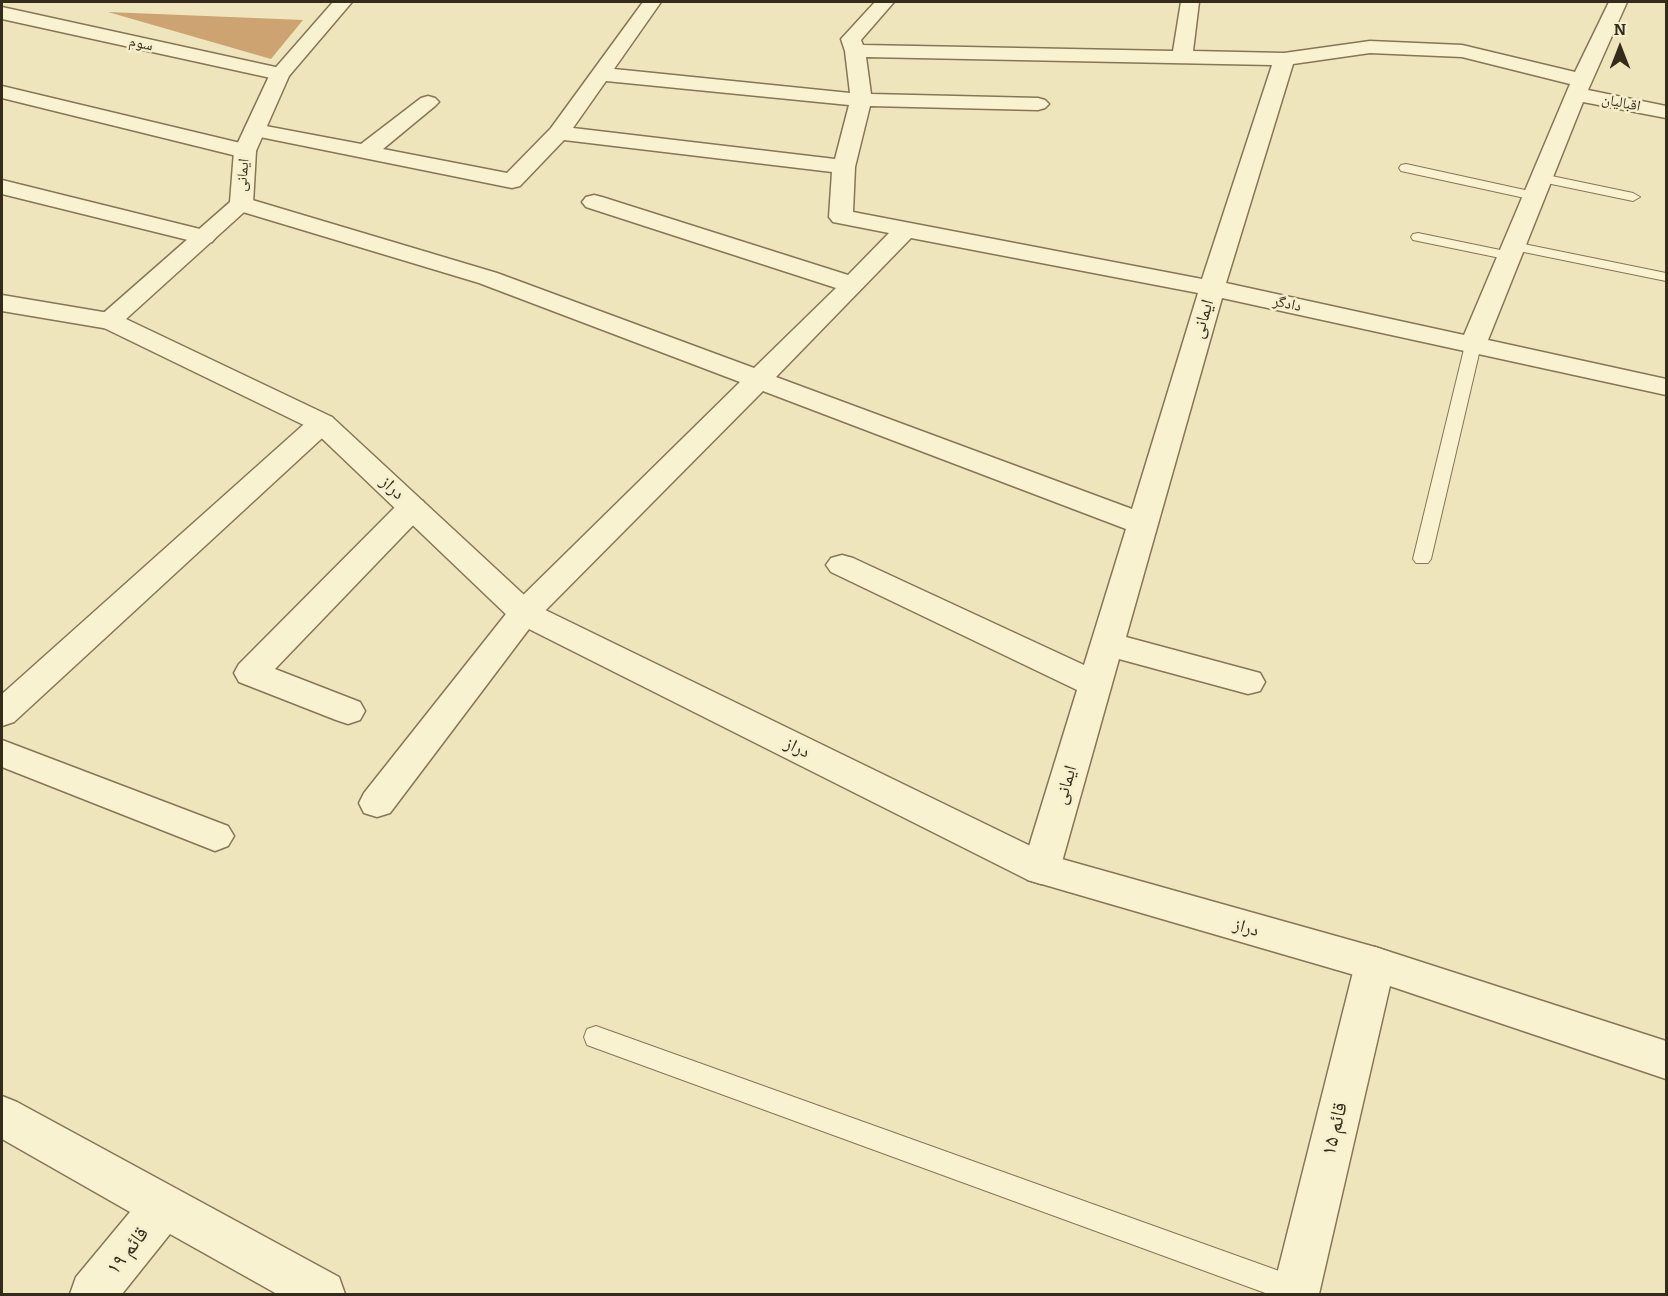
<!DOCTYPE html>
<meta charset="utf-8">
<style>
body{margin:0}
#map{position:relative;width:1668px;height:1296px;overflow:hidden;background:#eee5bd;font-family:Bitter,serif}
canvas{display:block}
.frame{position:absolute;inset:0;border:3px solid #352b1b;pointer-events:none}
.north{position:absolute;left:1590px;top:18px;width:60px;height:60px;-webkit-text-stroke:4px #f6efcd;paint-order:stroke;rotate:0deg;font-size:16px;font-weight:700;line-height:24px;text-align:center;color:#352b1b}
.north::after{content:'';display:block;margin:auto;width:21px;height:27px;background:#352b1b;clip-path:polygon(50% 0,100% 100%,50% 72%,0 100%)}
</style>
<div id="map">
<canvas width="1668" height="1296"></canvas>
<div class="frame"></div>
<div class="north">N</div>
</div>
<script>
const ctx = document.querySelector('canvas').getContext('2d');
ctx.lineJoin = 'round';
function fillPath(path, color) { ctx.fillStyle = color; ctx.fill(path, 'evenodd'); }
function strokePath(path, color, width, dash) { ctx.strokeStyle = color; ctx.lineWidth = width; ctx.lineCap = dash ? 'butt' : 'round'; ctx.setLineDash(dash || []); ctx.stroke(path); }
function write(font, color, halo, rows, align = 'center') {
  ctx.font = font + ' Bitter,"Noto Naskh Arabic",serif'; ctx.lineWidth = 5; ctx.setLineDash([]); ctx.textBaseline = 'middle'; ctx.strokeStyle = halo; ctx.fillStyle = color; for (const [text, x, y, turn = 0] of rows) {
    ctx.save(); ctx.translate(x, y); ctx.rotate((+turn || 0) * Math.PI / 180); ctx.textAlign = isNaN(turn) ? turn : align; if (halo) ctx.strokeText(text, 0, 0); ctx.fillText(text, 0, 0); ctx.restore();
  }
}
const building = new Path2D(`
 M108 12 303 20 271 59Z`);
const service = new Path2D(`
 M1406 164 1534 192 1541 196 1534 200 1401 171 1399 168 1401 165Z
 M1542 174 1633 193 1640 197 1633 201 1537 181 1535 178 1537 175Z
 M1418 233 1510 252 1517 256 1510 260 1413 240 1411 237 1413 234Z
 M1514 242 1666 273V281L1509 249 1507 246Z
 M1473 340 1481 345 1431 559 1428 563H1416L1413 559 1465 345Z
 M596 1026 1296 1277 1306 1281 1310 1291 1308 1294H1268L587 1045 584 1037 587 1029Z`);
const minor = new Path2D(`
 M643 2H661L614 69 850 93 845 51 841 39 875 2H894L861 40 863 45 1173 51 1181 2H1199L1193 51 1284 53 1370 41 1462 45 1575 72 1609 2H1627L1588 90 1666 106V118L1583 102 1488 340 1666 379V395L1222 298 1126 637 1260 673 1265 682 1260 691 1248 694 1119 659 1060 869 1054 880 1041 884 1028 880 1022 869 1077 690 831 572 826 565 831 558 842 555 853 558 1084 665 1126 529 763 391 535 621 390 813 377 817 364 813 359 803 364 793 513 605 740 382 479 283 233 209 229 204 233 199 241 197 249 199 497 273 754 368 836 288 586 207 582 202 586 197 594 195 602 197 848 275 889 233 833 222 829 217 832 172 564 140 520 186 512 188 255 136 247 135 244 130 247 125 255 124 361 144 421 98 428 96 435 98 439 102 435 106 383 149 507 173 551 128ZM1370 53 1462 57 1570 84 1464 335 1226 283 1293 64ZM866 57 1272 65 1202 279 853 212 855 167 870 106 1038 110 1045 108 1049 104 1045 100 1038 98 871 94ZM606 81 849 105 835 159 573 128ZM911 238 1198 293 1132 509 776 377Z
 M2 7 280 68 287 70 290 74 287 78 280 80 2 19Z
 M2 86 253 146 256 151 253 156 245 158 2 98Z
 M2 180 212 232 216 237 212 242 204 244 2 194Z
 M2 295 109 313 118 316 122 321 118 326 109 329 2 311Z
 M322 415 332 417 336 423 332 429 14 722 2 726V694L312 417Z
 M412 498 423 501 427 508 423 515 275 669 360 702 365 711 360 720 348 724 336 720 239 682 234 673 239 664 401 501Z
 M2 740 228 826 234 836 228 846 215 851 2 767Z
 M1375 947 1389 952 1395 964 1319 1294H1272L1355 964 1361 952Z
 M2 1096 17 1102 339 1277 345 1294H277L170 1234 122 1294H70L76 1277 130 1212 2 1139Z`);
const tertiary = new Path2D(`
 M333 2H352L289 76 256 151 253 204 126 319 332 417 535 605 1051 856 1375 947 1666 1041V1079L1375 981 1028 880 513 621 312 429 100 326 96 321 100 316 230 202 234 151 270 74Z`);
const farStreetnames = [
 ["سوم",141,44,12],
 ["اقبالیان",1621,103,11],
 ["ایمانی",243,175,-85],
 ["دادگر",1287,304,12]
];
const streetNames = [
 ["ایمانی",1203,319,-74],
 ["دراز",392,488,43],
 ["دراز",797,748,26],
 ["ایمانی",1066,785,-74],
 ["دراز",1246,928,16]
];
const nearStreetnames = [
 ["قائم ۱۵",1335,1129,-76],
 ["قائم ۱۹",128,1251,-52]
];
fillPath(building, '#cda372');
strokePath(service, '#867556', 2);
strokePath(minor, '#867556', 3);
strokePath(tertiary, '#867556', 3);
fillPath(service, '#f9f2d0');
fillPath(minor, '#f9f2d0');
fillPath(tertiary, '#f9f2d0');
write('15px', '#352b1b', '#f6efcd', farStreetnames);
write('18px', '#352b1b', '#f6efcd', streetNames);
write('21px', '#352b1b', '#f6efcd', nearStreetnames);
</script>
